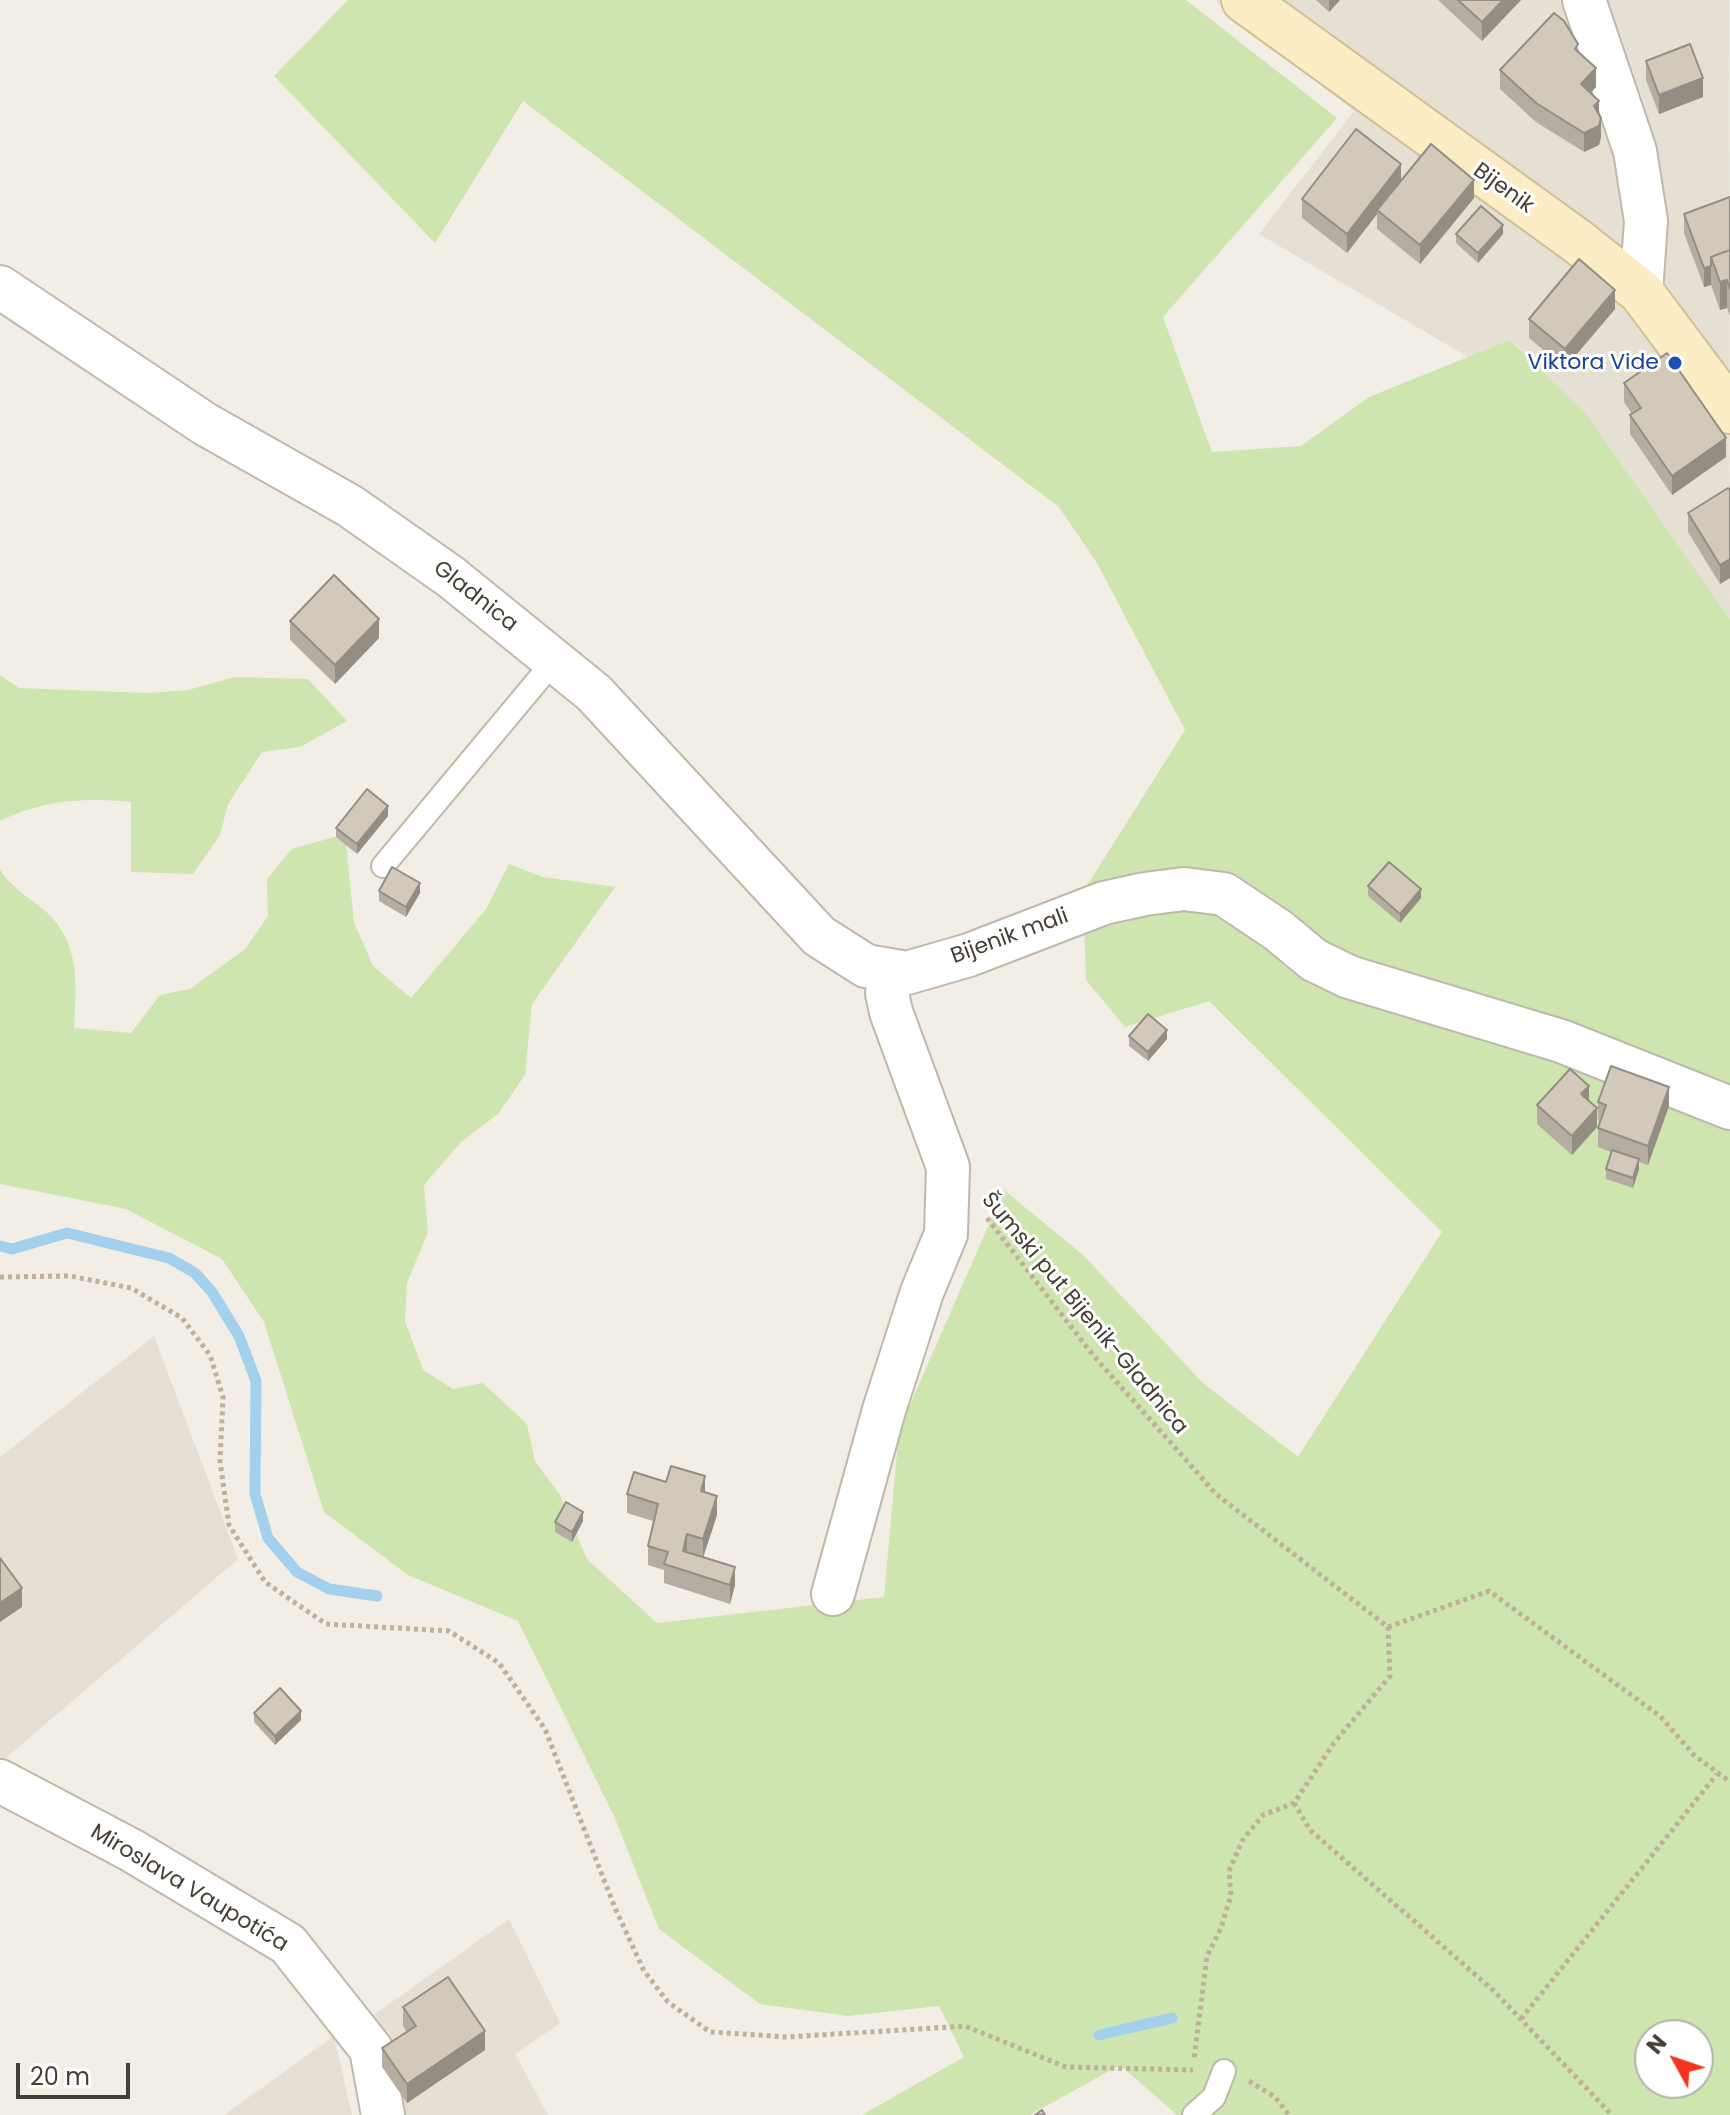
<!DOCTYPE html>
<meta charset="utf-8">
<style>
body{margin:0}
#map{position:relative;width:1730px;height:2115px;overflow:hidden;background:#f2eee5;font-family:Poppins,sans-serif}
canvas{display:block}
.north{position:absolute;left:1634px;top:2019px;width:80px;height:80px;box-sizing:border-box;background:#fff;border:2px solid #b4b2ae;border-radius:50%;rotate:310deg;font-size:22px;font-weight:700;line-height:32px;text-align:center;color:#443e35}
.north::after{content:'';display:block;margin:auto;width:28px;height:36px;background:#f3351b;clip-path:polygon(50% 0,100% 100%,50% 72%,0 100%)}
.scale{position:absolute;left:16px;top:2063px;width:114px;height:36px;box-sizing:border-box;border:4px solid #443e35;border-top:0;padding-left:10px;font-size:24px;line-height:28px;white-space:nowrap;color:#443e35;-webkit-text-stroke:6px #fff;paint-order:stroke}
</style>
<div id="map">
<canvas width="1730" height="2115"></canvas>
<div class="north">N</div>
<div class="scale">20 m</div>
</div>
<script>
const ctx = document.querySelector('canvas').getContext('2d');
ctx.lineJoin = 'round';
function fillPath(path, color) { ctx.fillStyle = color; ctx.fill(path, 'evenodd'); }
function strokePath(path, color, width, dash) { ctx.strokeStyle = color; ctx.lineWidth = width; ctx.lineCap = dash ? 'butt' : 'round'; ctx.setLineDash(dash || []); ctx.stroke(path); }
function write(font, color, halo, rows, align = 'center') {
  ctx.font = font + ' Poppins,sans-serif'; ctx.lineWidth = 6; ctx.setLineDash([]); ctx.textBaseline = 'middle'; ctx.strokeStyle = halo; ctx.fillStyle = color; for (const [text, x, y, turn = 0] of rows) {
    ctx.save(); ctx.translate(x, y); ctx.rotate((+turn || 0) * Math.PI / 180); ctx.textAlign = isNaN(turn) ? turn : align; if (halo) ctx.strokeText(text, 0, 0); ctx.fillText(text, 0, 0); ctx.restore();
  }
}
const residential = new Path2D(`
 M1215 0H1729L1730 619 1585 412 1511 340 1468 357 1259 234 1354 111Z
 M154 1336 238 1559 0 1763V1457Z
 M509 1919 560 2023 515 2054 548 2115H396L380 2060 375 2014Z
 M334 2036 352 2115H224Z`);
const green = new Path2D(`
 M348 0H1186L1337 118 1163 317 1212 452 1301 446 1369 397 1510 340 1585 412 1730 619V2115H1177L1120 2065 1030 2115H862L964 2057 939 2006 848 2016 760 2004 659 1929 614 1816 518 1621 408 1575 324 1512 264 1322 222 1259 126 1209 0 1184V869C14 894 42 902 58 925 80 955 76 993 74 1028L131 1033 160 995 190 989 245 949 268 916 267 879 292 849 345 834 354 922 373 966 411 998 486 909 509 864 543 877 615 887 532 1004 525 1075 498 1114 461 1142 424 1185 428 1232 407 1283 405 1321 423 1370 453 1389 483 1383 527 1424 535 1461 560 1495 587 1559 657 1623 884 1597 899 1430 1004 1190 1083 1255 1203 1383 1298 1457 1442 1232 1209 1001 1125 1027 1086 980 1083 892 1185 730 1097 563 1059 507 523 101 435 243 274 76ZM1650 2035H1698V2083H1650Z
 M0 675 19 688 148 693 188 690 235 677 308 679 347 721 300 747 262 752 228 804 220 835 193 874 131 872V802C86 797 41 800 0 821Z`);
const stream = new Path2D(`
 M0 1246 12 1249 67 1233 169 1258 195 1273 212 1292 239 1336 256 1381 255 1494 268 1538 297 1572 329 1589 377 1596
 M1099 2035 1172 2018`);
const path = new Path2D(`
 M987 1218 1093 1355 1216 1494 1388 1627 1390 1676 1334 1743 1294 1803 1263 1815 1242 1841 1229 1871 1231 1895 1221 1928 1207 1956 1194 2059
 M0 1277 70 1276 131 1288 182 1318 210 1355 223 1397 220 1461 229 1525 265 1582 326 1624 449 1631 499 1663 545 1729 615 1908 644 1971 668 2002 710 2032 788 2037 965 2026 1066 2067 1193 2070
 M1388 1627 1489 1591 1660 1716 1694 1755 1730 1782
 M1294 1803 1310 1830 1494 1991 1612 2115
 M1521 2019 1717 1774
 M1249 2081 1275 2097 1289 2115`);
const service = new Path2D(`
 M383 866 554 661
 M1194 2115 1214 2097 1224 2071`);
const minor = new Path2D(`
 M1584 0 1635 151 1646 221 1641 292
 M0 287 205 424 350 506 451 577 594 693 819 936 866 966 907 973 969 955 1104 903 1145 894 1184 889 1224 894 1279 931 1314 960 1349 977 1561 1041 1730 1108
 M833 1594 884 1410 922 1292 946 1234 948 1167 891 1012 887 993 893 971
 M0 1781 131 1850 288 1944 371 2049 383 2115`);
const secondary = new Path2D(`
 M1244 0 1577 241 1641 292 1730 411`);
const wall = new Path2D(`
 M1316 0H1340L1329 12Z
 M1438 0H1521L1482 41Z
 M1578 51 1596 87 1590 93 1599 113 1601 137 1599 145 1584 152 1536 122 1500 89V70Z
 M1646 61 1703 97 1659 114 1646 80Z
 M1401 180 1474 198 1420 264 1377 229V214L1347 253 1302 218V199Z
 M1730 197V316L1727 308 1720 310 1711 285 1704 287 1684 233V214Z
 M1456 234H1503L1478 263 1456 243Z
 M1615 309 1565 368 1529 338V319Z
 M1624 383 1726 457 1672 495 1630 434V415L1632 414 1624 402Z
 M1730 490V578L1720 584 1688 532V513Z
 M290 621 379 638 335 684 290 640Z
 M388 816 357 854 336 837V828Z
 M1368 886 1421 898 1400 923 1368 896Z
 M379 891 420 893 406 917 379 901Z
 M1129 1036 1167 1039 1148 1061 1129 1046Z
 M1589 1101 1597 1127 1572 1155 1537 1124V1105Z
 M1598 1102 1669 1106 1648 1165 1639 1162V1169L1633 1188 1606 1179V1169L1611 1152 1598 1147V1128L1600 1122 1598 1120Z
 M666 1482 705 1493 717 1515 703 1557 735 1585 730 1604 664 1583V1570L648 1565V1546L653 1521 627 1513V1494Z
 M583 1521 572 1542 555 1532V1522Z
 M254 1713 301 1720 275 1745 254 1722Z
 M403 2007 485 2050 407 2103 382 2067V2048L407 2032 403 2026Z`);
const shadedWall = new Path2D(`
 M1329 0H1340L1329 12Z
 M1503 0H1521L1482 41V22Z
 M1596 68V87L1581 103V84Z
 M1703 78V97L1659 114V95Z
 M1599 101V120L1594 106Z
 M1601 118V137L1599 145 1584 152V133Z
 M1401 164V183L1377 210V214L1347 253V234Z
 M1474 180V198L1420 264V245Z
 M1503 225V234L1478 263V253Z
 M1711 266V285L1704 287V268Z
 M1727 280V308L1720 310V282Z
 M1615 290V309L1565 368V349Z
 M1726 438V457L1672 495V476Z
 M1730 559V578L1720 584V565Z
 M379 619V638L335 684V665Z
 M388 806V816L357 854V844Z
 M420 883V893L406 917V907Z
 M1421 889V898L1400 923V914Z
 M1167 1030V1039L1148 1061V1052Z
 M1589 1086V1105L1581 1094Z
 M1669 1087V1106L1648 1165V1146Z
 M1597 1108V1127L1572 1155V1136Z
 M1639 1159V1169L1633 1188V1178Z
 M705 1476V1495L701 1491Z
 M717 1496V1515L703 1558V1539Z
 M583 1512V1521L572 1542V1532Z
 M687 1534V1553L683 1551Z
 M735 1567V1585L730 1604V1585Z
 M22 1588V1607L0 1622V1603Z
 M301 1711V1720L275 1745V1736Z
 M485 2031V2050L407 2103V2084Z`);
const building = new Path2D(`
 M1458 0H1503L1482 22Z
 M1554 13 1564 21 1578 44 1575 49 1596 68 1581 84 1599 101 1594 106 1601 118 1599 126 1584 133 1536 103 1500 70Z
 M1690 44 1703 78 1659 95 1646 61Z
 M1356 129 1401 164 1347 234 1302 199Z
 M1431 144 1474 180 1420 245 1377 210Z
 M1730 197V250L1711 257V266L1704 268 1684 214Z
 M1481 206 1503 225 1478 253 1456 234Z
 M1730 250V289L1727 280 1720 282 1711 257Z
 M1579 259 1615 290 1565 349 1529 319Z
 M1667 353 1726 438 1672 476 1630 415 1641 408 1624 383Z
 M1728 488 1730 490V559L1720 565 1688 513Z
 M334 575 379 619 335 665 290 621Z
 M367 789 388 806 357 844 336 828Z
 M1389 862 1421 889 1400 914 1368 886Z
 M392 867 420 883 406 907 379 891Z
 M1148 1014 1167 1030 1148 1052 1129 1036Z
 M1611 1066 1669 1087 1648 1146 1598 1128 1606 1105 1598 1102Z
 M1570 1069 1589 1086 1581 1094 1597 1108 1572 1136 1537 1105Z
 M1612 1150 1639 1159 1633 1178 1606 1169Z
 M671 1466 705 1476 701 1491 717 1496 703 1539 687 1534 683 1551 735 1567 730 1585 664 1564 668 1552 648 1546 658 1504 627 1494 634 1472 666 1482Z
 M566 1502 583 1512 572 1532 555 1522Z
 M0 1558 22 1588 0 1603Z
 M280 1688 301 1711 275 1736 254 1713Z
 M448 1977 485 2031 407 2084 382 2048 416 2026 403 2007Z
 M1042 2110 1045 2115H1035Z`);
const markers = [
 [1675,363,8,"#1a4fb4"]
];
const streetNames = [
 ["Bijenik",1503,189,36],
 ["Gladnica",475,597,38],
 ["Bijenik mali",1010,937,-20],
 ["Šumski put Bijenik-Gladnica",1084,1314,50],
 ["Miroslava Vaupotića",189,1889,31]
];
const transitNames = [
 ["Viktora Vide",1659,363]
];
fillPath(residential, '#e6dfd3');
fillPath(green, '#cee5af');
strokePath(stream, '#a3d1ed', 11);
strokePath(service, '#c0b8ab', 26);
strokePath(minor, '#c0b8ab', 46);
strokePath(secondary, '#d1c096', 48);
strokePath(path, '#beb09a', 5, [4, 4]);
strokePath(service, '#fff', 22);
strokePath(minor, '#fff', 42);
strokePath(secondary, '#fdedc4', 44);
fillPath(wall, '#b5ada1');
fillPath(shadedWall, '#948d83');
fillPath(building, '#d3c9bb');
strokePath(building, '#948d83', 2);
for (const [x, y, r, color] of markers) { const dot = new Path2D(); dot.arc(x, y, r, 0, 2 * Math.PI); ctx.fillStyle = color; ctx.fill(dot); strokePath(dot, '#fff', 3); }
write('22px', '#443e35', '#fff', streetNames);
write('22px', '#164399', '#fff', transitNames, 'right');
</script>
